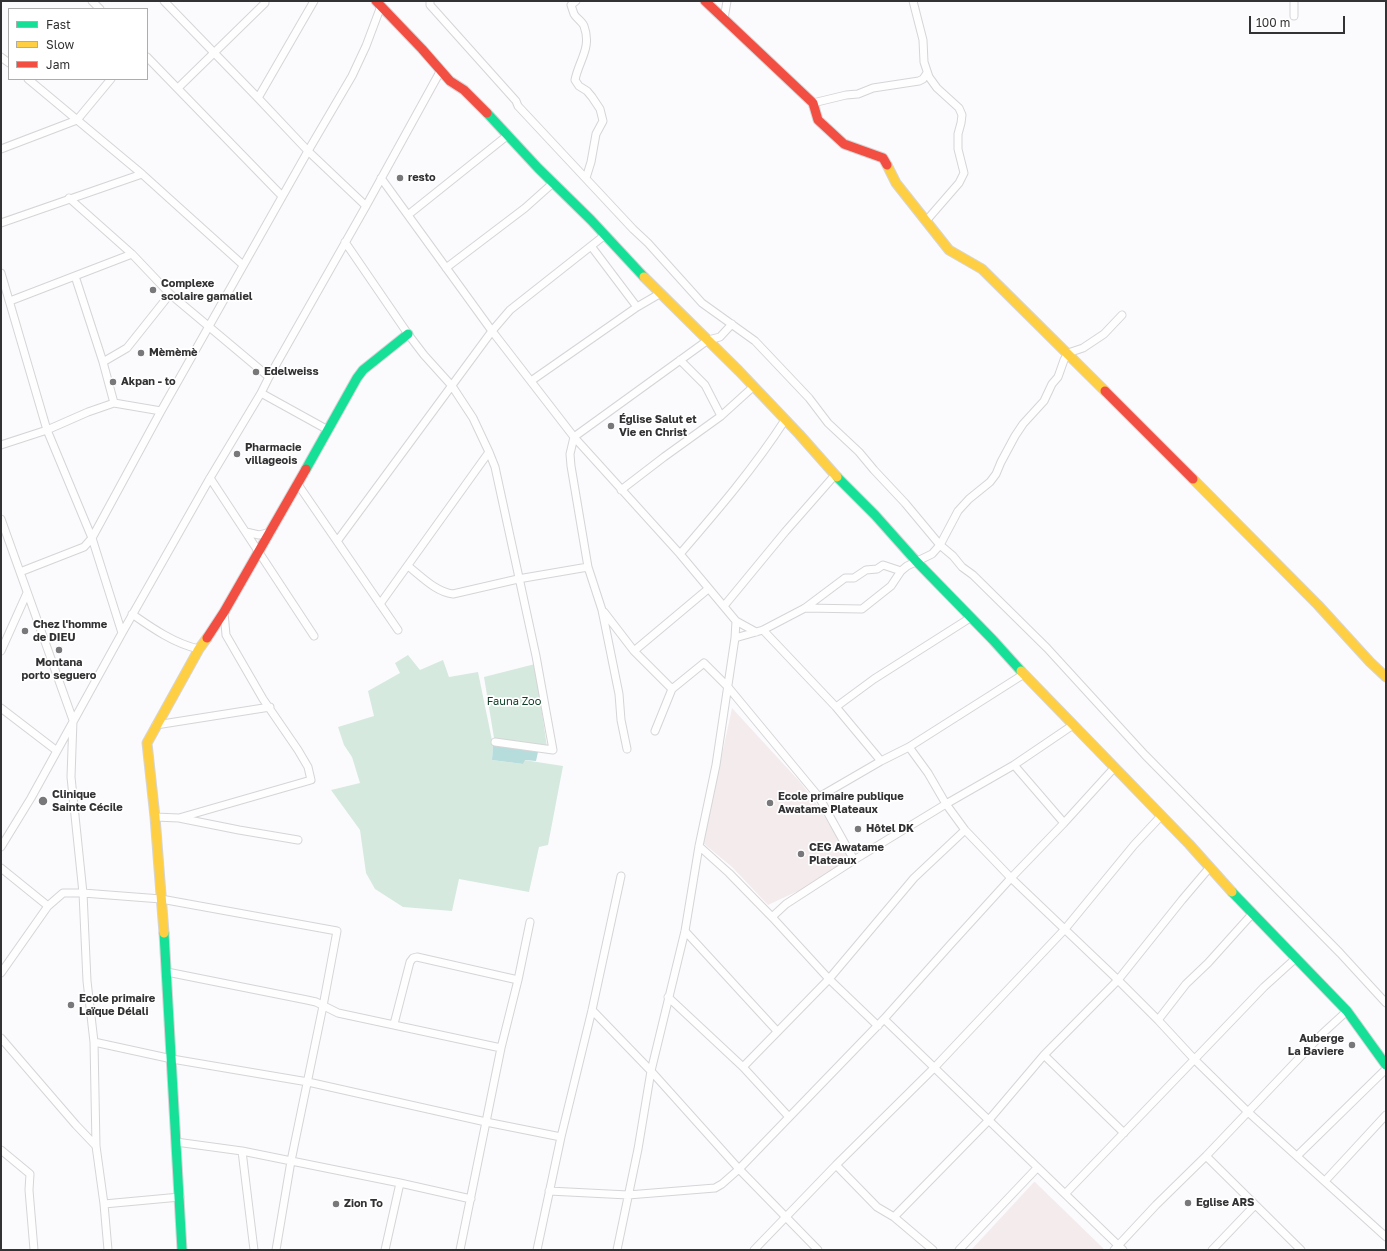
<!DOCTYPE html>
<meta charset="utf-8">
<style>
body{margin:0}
#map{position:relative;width:1387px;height:1251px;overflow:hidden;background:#fbfbfe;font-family:"Golos Text",sans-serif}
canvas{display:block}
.frame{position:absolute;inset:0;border:2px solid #323234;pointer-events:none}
.legend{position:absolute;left:8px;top:8px;width:140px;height:72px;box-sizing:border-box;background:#fff;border:1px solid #adadae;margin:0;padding:5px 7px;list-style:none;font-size:12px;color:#323234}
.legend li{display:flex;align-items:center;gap:8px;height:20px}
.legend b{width:20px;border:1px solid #adadae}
.scale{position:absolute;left:1249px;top:16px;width:96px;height:18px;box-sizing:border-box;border:2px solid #323234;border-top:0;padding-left:5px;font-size:12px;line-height:14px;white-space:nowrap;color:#323234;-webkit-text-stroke:3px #fff;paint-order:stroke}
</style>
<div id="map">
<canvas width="1387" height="1251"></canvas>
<div class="frame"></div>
<ul class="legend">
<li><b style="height:5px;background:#16e098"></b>Fast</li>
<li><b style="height:5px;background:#ffcf43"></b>Slow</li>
<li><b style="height:5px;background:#f24e42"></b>Jam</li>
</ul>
<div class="scale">100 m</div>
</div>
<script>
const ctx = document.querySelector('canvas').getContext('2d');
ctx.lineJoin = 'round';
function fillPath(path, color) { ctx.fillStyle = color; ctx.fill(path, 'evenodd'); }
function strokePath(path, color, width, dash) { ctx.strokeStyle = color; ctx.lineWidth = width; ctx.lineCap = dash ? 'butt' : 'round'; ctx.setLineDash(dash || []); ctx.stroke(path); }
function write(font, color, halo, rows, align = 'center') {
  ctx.font = font + ' "Golos Text",sans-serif'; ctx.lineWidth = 3.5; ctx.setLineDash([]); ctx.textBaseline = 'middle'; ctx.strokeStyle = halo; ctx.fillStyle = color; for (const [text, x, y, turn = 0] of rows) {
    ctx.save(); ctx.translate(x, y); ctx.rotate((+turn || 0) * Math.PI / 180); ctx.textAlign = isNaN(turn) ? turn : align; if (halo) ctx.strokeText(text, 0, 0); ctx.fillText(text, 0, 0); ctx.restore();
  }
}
const education = new Path2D(`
 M732 708 801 783 816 803 848 855 847 859 813 884 768 905 732 867 703 843Z
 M1034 1182H1035L1103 1248 1104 1250H971Z`);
const green = new Path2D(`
 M408 655 420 670 443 660 449 677 478 672 493 745 492 760 523 764 524 760 563 766 548 845 539 847 529 892 459 879 452 911 403 907 375 889 366 873 360 830 331 790 360 783 352 757 344 745 338 727 374 716 368 691 400 673 395 663Z
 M535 664 547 747 494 738 484 677Z`);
const water = new Path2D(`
 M493 745 538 752 536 761 525 760 523 764 492 760Z`);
const street = new Path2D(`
 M92 1 100 9
 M164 1 258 98 308 151 366 206
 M430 1V5L516 101 518 106 633 229 648 243 702 303 755 341 809 398 828 423 859 452 874 470 905 503 940 545 953 556 962 567 973 575 1047 648 1145 755 1340 953 1386 1003
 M576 1 571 5C572 8 573 11 574 14 576 18 582 21 584 26 592 48 579 60 575 80L579 86 587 91 592 97 600 109 603 121 596 134 591 162 586 178
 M913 1 923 40 924 62 929 77 937 88 959 108 962 115 961 123 958 134V149L964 173 959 183 926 221
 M1294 16V1
 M724 19 727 1
 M1 57 9 63
 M147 57 282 196
 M28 79 142 174 243 265
 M178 88 265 3V1
 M258 98 314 1
 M813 103 846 95 858 94 873 88 919 81 923 79 927 73
 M1 149 77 120 111 79
 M381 178 492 331 574 437 680 554 736 621 756 632
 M69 198 132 254 170 294 269 377
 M408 215 508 135
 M1 223 142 174
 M345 242 408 334 424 355 452 386 473 418 489 452 495 467 536 656 553 750 495 742
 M591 246 637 307
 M446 268 525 208 553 183
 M1 273 47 430 92 538 122 633
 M75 276 103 362 114 403
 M10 301 132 254
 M680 360 705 385 721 416
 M103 362 127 348 170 294
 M531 381 637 307 661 293
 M261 393 328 430
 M1 445 47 430 88 412 114 403 161 411
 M210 478 314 636
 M297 483 398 630
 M621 490 664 457 721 416 753 387
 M1 519 73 720 71 777 83 893 87 981 94 1042 96 1146 104 1204 108 1250
 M246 532 259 535 271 532
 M338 540 492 331 510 310 605 235
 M680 554C717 511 754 468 785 420
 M408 566C422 577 436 592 453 594L518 579 588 567
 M20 572 84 547 92 538 161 411 308 151 352 76 366 46 381 6
 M380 604 489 452
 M724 606 785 532 835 475
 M805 608 862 609 891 586 901 571 907 566 932 554 940 545 958 511 969 499 990 482 996 474 1001 462 1015 436 1023 424 1044 401 1052 384 1058 377 1064 360 1068 353 1083 348 1104 334 1122 315
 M604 612 634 651 672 689
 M132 614C152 628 175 644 199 649
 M763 630 836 707 881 761
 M735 638 763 630 805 608 845 578H854L866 570 877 569 883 565 901 571
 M1 651 27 593
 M634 651 708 589
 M836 707 874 679 970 618
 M1 708 57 751
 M156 725 270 707
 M655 731 672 689 704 663 728 687 819 797 854 860
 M909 747 928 773 946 804 965 830 1011 878 1118 980 1158 1020 1195 1060 1248 1112 1386 1237
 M627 749 621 720 619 694 602 610 588 567 571 466 570 454 574 437 708 340 720 337 732 324
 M1014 765 1064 823
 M819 797 881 761 909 747 1024 674
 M155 817 179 818 239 830 298 840
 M179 818 311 780 308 767 298 750 263 699 226 635 224 612
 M699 846 729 873 772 917 829 979 878 1026
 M1 847 31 798 122 633 210 478 261 393 269 377 366 206 441 70
 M1 868 48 906
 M772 917 786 904 854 860 946 804 1014 765 1073 725
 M685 931 777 1031
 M167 972 307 1000 316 1002 338 1013 501 1048
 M1 973 48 906 63 893H83L161 899 337 931 323 1006 291 1161 276 1250
 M668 997 743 1067 789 1117
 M592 1010 651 1071 739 1169 818 1250
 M884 1019 1123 1250
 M1158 1020 1186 984 1208 963 1253 913
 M394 1024 410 962 413 958 417 957 518 980
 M1 1038 76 1125 96 1146
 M94 1042 172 1059 308 1082 486 1122 561 1137
 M1044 1055 1124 1133
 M743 1067 829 979 914 878 965 830
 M176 1142 242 1151 400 1183 471 1199
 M1 1150 30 1174 29 1190 34 1250
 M242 1151 254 1250
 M1206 1156 1301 1250
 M1297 1156 1386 1069
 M836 1165 877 1207 894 1217 933 1250
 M1325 1181 1386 1115
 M549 1191 628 1195 715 1188 722 1184 739 1169 884 1019 950 945 1011 878 1064 823 1114 768
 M1065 1194 1264 987 1296 958
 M104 1204 180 1197
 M894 1217 988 1121 1044 1055 1118 980 1182 900 1210 867
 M385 1250 400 1183
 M460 1250 501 1048 518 980 530 922
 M537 1250 561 1137 592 1010 621 876
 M617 1250 638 1149 651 1071 685 931 699 846 716 765 735 638 736 621
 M754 1250 836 1165 934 1068 1065 929 1134 845 1161 816
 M959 1250 1037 1168
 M1114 1250 1156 1205 1206 1156 1323 1033 1347 1011
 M1212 1250 1255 1205`);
const fast = new Path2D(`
 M487 113 538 168 591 220 644 277
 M306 469 357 378 363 370 408 334
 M837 477 875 515 916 561 993 640 1021 671
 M1232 892 1347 1011 1386 1065
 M164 933 182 1250`);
const slow = new Path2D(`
 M887 165 896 183 949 250 982 269 1105 391
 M644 277 739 371 799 434 837 477
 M1193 479 1318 605 1370 662 1386 677
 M1021 671 1189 844 1232 892
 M164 933 155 817 147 743 199 649 207 638`);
const jam = new Path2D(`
 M376 1 422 49 450 81 464 90 487 113
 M705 1 813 103 818 120 844 144 883 158 887 165
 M1105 391 1193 479
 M207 638 224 612 306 469`);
const markers = [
 [400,178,4,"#78787b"],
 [153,290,4,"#78787b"],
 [141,353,4,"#78787b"],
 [256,372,4,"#78787b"],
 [113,382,4,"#78787b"],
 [611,426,4,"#78787b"],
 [237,454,4,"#78787b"],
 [25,631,4,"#78787b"],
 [59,650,4,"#78787b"],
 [43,801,5,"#78787b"],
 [770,803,4,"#78787b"],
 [858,829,4,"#78787b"],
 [801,854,4,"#78787b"],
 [71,1005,4,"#78787b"],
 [1352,1045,4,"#78787b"],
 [1188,1203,4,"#78787b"],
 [336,1204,4,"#78787b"]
];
const poiNames = [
 ["resto",408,178],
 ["Complexe",161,284],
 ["scolaire gamaliel",161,297],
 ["Mèmèmè",149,353],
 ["Edelweiss",264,372],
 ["Akpan - to",121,382],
 ["Église Salut et",619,420],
 ["Vie en Christ",619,433],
 ["Pharmacie",245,448],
 ["villageois",245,461],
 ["Chez l'homme",33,625],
 ["de DIEU",33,638],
 ["Montana",59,663,"center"],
 ["porto seguero",59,676,"center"],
 ["Clinique",52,795],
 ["Sainte Cécile",52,808],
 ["Ecole primaire publique",778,797],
 ["Awatame Plateaux",778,810],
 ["Hôtel DK",866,829],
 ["CEG Awatame",809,848],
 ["Plateaux",809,861],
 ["Ecole primaire",79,999],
 ["Laïque Délali",79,1012],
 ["Auberge",1344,1039,"right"],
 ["La Baviere",1344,1052,"right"],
 ["Eglise ARS",1196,1203],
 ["Zion To",344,1204]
];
const parkNames = [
 ["Fauna Zoo",514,702]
];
fillPath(education, '#f4ebec');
fillPath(green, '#d6e9de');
fillPath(water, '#b7dcdc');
strokePath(street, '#d5d5d7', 9);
strokePath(fast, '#d5d5d7', 11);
strokePath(slow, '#d5d5d7', 11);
strokePath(jam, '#d5d5d7', 11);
strokePath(street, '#fefeff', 7);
strokePath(fast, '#16e098', 9);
strokePath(slow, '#ffcf43', 9);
strokePath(jam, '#f24e42', 9);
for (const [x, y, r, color] of markers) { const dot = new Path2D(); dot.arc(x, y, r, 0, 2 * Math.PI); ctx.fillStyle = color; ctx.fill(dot); strokePath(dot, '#fff', 1.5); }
write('bold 11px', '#323234', '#fff', poiNames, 'left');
write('11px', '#104128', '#fff', parkNames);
</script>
